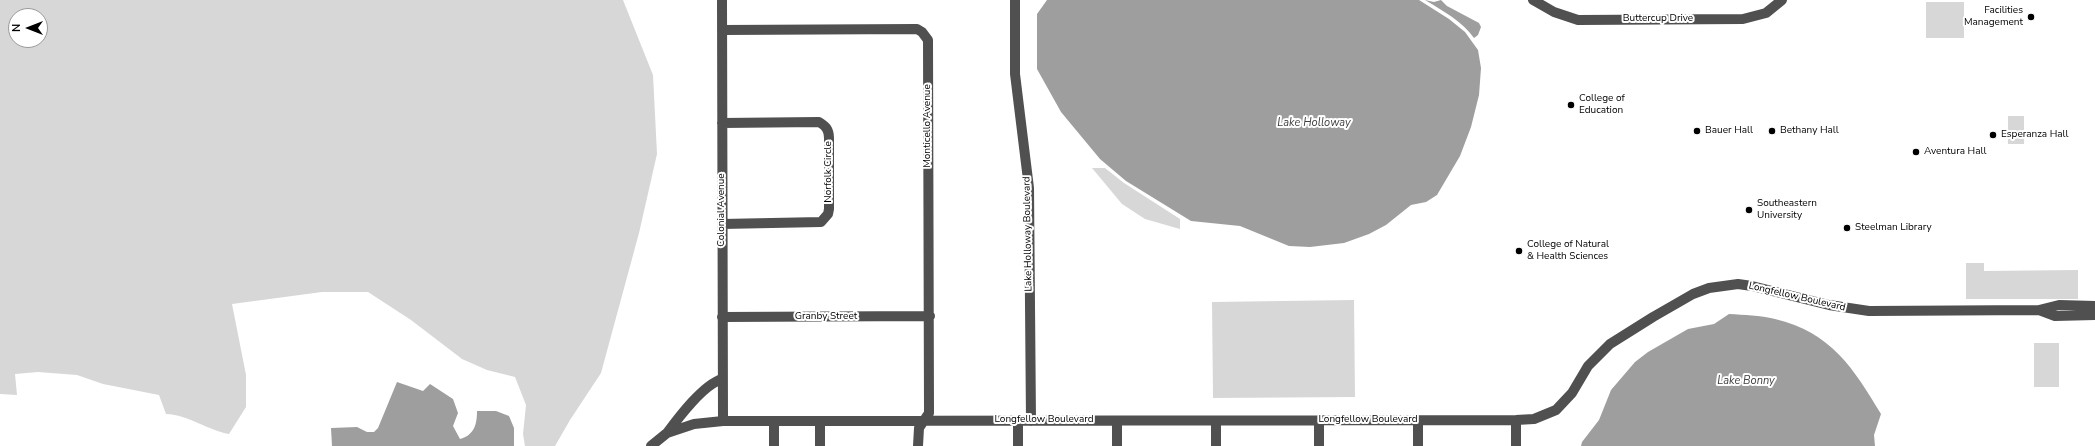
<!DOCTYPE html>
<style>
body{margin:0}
#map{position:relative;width:2095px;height:446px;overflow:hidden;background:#fff;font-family:"Nunito Sans",sans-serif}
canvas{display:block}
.north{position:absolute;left:8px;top:8px;width:40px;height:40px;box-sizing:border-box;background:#fff;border:1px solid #999;border-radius:50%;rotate:270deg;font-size:11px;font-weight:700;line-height:16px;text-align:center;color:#000}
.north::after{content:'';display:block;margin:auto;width:14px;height:18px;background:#000;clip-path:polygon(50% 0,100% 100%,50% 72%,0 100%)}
</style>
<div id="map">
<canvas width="2095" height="446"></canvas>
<div class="north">N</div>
</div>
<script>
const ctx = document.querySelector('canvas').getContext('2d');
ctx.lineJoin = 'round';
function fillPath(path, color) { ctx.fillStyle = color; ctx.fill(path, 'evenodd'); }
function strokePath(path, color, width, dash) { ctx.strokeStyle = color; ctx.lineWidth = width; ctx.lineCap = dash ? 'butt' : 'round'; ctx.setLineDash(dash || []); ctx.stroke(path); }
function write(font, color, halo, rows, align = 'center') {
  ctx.font = font + ' "Nunito Sans",sans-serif'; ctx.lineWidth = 4; ctx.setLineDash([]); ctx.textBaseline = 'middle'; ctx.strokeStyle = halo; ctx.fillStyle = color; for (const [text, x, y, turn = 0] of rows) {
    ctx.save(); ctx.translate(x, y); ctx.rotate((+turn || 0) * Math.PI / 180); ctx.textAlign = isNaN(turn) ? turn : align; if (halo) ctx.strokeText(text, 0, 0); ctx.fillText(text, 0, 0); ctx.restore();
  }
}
const green = new Path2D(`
 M0 0H623L653 75 657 154 639 233 601 373 570 420 555 446H525L523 434 526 405 515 377 487 370 462 359 411 320 368 292H322L232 304 246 375V407L229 434C207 430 189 415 166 414L159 395 103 384 77 375 38 372 15 374 17 395 0 394ZM16 16H40V40H16Z
 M1926 2H1964V38H1926Z
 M2008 116H2024V144H2008Z
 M1092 168H1105L1124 183 1180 219V229L1145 219 1122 204Z
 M1966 263H1984V271L2078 270V299H1966Z
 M1354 300 1355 397 1213 398 1212 302Z
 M2034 343H2059V387H2034Z`);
const water = new Path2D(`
 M1047 0H1419L1449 19 1465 32 1478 50 1481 68 1479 95 1471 127 1460 156 1437 195 1426 202 1411 205 1386 225 1369 234 1344 243 1310 247 1289 246 1240 226 1191 221 1126 181 1100 159 1061 112 1037 69V14Z
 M1425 0 1434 2 1441 0 1447 6 1479 23 1481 27 1478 35 1474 38C1462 21 1443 11 1425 0Z
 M1729 314C1744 315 1760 315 1775 319 1831 332 1854 369 1881 414L1874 435 1875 446H1581L1582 442 1599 420 1611 390 1635 362 1648 352 1688 329 1714 324Z
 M397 382 423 391 430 384 453 399 458 413 453 426 460 439C474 435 477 425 477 411H496L509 416 514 428V446H332L331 428 357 427 367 432H374L378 428Z`);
const minor = new Path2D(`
 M722 0 723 421
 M1015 0V74L1029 188 1031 421
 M1533 0 1554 12 1578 20 1743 19 1766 13 1782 0
 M722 30 917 29 922 32 928 40 929 413 919 428 918 446
 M722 123 819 122C826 126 829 130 829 138V209L828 214 821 222 722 224
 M2095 306 2059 305 2039 310 2055 316 2095 315
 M722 317 930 316
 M1319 420V446
 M1418 420V446
 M1516 420V446
 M774 421V446
 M667 433C679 417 703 385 722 379
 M651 446 667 433 694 424 723 421 1516 420 1534 419 1556 410 1572 393 1588 366 1610 344 1653 317 1693 294 1709 288 1738 284 1752 286 1829 305 1869 311 2039 310
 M820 446V421
 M1018 446V421
 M1117 446V421
 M1216 446V421`);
const markers = [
 [2031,17,4,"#000"],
 [1571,105,4,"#000"],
 [1697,131,4,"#000"],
 [1772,131,4,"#000"],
 [1993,135,4,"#000"],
 [1916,152,4,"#000"],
 [1749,210,4,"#000"],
 [1847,228,4,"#000"],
 [1519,251,4,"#000"]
];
const poiNames = [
 ["Facilities",2023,11,"right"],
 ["Management",2023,23,"right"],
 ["College of",1579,99],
 ["Education",1579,111],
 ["Bauer Hall",1705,131],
 ["Bethany Hall",1780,131],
 ["Esperanza Hall",2001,135],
 ["Aventura Hall",1924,152],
 ["Southeastern",1757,204],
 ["University",1757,216],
 ["Steelman Library",1855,228],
 ["College of Natural",1527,245],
 ["& Health Sciences",1527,257]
];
const streetNames = [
 ["Buttercup Drive",1658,19],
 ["Monticello Avenue",928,126,-90],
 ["Norfolk Circle",829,172,-90],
 ["Colonial Avenue",722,210,-90],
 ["Lake Holloway Boulevard",1028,234,-91],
 ["Longfellow Boulevard",1797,297,13],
 ["Granby Street",826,317],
 ["Longfellow Boulevard",1044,420],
 ["Longfellow Boulevard",1368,420]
];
const waterNames = [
 ["Lake Holloway",1314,123],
 ["Lake Bonny",1746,381]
];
fillPath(green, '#d7d7d7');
fillPath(water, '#9e9e9e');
strokePath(minor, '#505050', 10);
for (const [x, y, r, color] of markers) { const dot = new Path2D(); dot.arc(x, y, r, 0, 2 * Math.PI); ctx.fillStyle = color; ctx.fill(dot); strokePath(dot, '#fff', 1.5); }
write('10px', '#000', '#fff', poiNames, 'left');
write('10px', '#000', '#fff', streetNames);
write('italic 11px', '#3f3f3f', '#fff', waterNames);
</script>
